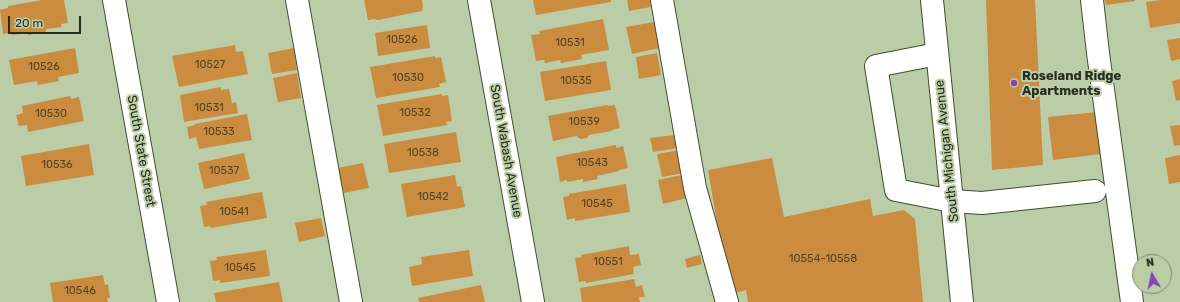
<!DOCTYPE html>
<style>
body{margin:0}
#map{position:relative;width:1180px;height:302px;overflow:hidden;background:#bbcda7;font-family:Rubik,sans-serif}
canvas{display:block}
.north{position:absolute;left:1132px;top:254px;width:40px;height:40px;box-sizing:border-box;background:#bbcda7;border:1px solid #808d71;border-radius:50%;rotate:351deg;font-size:11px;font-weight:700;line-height:16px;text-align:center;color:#272e1f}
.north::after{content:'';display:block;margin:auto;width:14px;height:18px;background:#8642b6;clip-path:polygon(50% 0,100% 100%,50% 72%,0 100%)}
.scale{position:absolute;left:8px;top:16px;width:73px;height:18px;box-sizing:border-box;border:2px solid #272e1f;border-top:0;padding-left:5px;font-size:12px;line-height:14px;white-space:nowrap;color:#272e1f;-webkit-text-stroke:3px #bbcda7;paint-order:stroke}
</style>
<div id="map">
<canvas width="1180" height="302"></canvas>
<div class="north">N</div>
<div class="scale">20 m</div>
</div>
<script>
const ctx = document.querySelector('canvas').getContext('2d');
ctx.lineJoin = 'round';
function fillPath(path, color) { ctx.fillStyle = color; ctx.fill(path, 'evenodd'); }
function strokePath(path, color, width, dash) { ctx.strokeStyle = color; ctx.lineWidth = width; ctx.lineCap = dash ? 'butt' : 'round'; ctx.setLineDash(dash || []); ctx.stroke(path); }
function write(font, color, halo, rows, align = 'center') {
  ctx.font = font + ' Rubik,sans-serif'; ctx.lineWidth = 4; ctx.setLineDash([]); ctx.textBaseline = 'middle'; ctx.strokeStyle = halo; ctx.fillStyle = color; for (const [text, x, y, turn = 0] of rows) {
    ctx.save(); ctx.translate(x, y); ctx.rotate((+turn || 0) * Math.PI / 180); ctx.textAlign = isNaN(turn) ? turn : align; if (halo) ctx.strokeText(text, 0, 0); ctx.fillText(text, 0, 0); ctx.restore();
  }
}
const building = new Path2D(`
 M42 0H64L68 23 61 24 62 27 46 29V32L28 35V33L12 35 11 33 3 34 0 10 8 8V6Z
 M364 0H422L423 6 422 11 378 20 374 19 368 20Z
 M533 0H611V2L536 15Z
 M627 0H650L651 7 629 11Z
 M986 0H1035L1043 165 992 170Z
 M1105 0H1135V1L1106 5Z
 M1162 0H1180V23L1150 28 1146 2Z
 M603 19 609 50 581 55 582 59 561 63 560 60 545 63 544 60 536 61 531 35 540 34 539 31Z
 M654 22 660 48 632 54 626 27Z
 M427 25 430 48 378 56 375 33Z
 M1180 38V59L1171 61 1167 40Z
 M235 45 236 52 243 51 248 74 179 87 172 56Z
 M75 48 79 73 58 77 59 81 38 85 37 81 14 85 9 60Z
 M294 48 297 70 272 74 268 53Z
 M657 53 661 75 639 79 636 57Z
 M435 56V58L441 57 446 82 439 84 440 87 376 98 370 67Z
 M606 61 611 90 545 101 540 72Z
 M297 73 301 98 278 102 273 78Z
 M1180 79V100L1176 101 1172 81Z
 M221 87V90L229 89 232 103 236 102 238 113 184 122 180 95Z
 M442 94V96L448 95 452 121 446 122 447 125 383 136 377 105Z
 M70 96 71 99 79 97 84 121 28 132 27 125 19 126 16 115 23 113 22 106Z
 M607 105 608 106 615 105 620 128 612 130V131L589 135 587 138 580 139 577 136 553 141 548 116Z
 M1098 112 1101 154 1053 160 1048 117Z
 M247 114 252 140 199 149 196 137 189 139 187 127 195 125V124Z
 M1180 125V145L1174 146 1170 126Z
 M456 132 461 162 389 173 384 144Z
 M675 135 678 148 653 152 650 138Z
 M89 144 94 175 26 186 21 156Z
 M616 145V148L623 146 628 168 619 170V171L597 176 598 179 583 182V179L567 182V180L560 182 556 157Z
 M680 150 684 173 662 177 657 154Z
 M244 153 250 179 204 189 198 163Z
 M1180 155V182L1169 184 1165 158Z
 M772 158 784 217 870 199 873 216 904 210 915 219 923 302H748L746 290 736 293 718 228 708 170Z
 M363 163 369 188 344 193 338 168Z
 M455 175 457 187 461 186 465 207 407 217 401 184Z
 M682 175 687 198 663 204 658 180Z
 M626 184 630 212 575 221V218L567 220 563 197 569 196V194Z
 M262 192 267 218 211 228 210 226 204 227 200 206 207 205 206 202Z
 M321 218 325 236 299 242 295 223Z
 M629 246 630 255 639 254 641 265 633 267 634 274 586 283 585 281 579 282 575 258 582 257 581 255Z
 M266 250 270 276 220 283V280L213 281 210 261 217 260 216 257Z
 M469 250 473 276 412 286 409 267 422 264 421 257Z
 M700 255 702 264 687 268 685 259Z
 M103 275 105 285 108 284 110 298H107L108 302H53L50 283Z
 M634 279 636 287 642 285 645 297H639L640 302H582L580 288Z
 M279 282 283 302H216L214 293Z
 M481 285 485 302H419L418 298Z`);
const minor = new Path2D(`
 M114 0 168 302
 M297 0 351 302
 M479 0 533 302
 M662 0 695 188 727 302
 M1092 0 1098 53 1132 302
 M937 54 876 66 896 190 952 201 982 203 1095 191`);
const major = new Path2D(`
 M932 0 962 302`);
const markers = [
 [1014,83,4,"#8642b6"]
];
const numberNames = [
 ["10526",402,40],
 ["10531",570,43],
 ["10527",210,65],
 ["10526",44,67],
 ["10530",408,78],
 ["10535",576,81],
 ["10531",209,108],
 ["10532",415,113],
 ["10530",51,114],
 ["10539",584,122],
 ["10533",219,132],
 ["10538",423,153],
 ["10543",592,163],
 ["10536",57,165],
 ["10537",224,171],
 ["10542",433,197],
 ["10545",597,204],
 ["10541",234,212],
 ["10554-10558",823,259],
 ["10551",608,262],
 ["10545",240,268],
 ["10546",80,291]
];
const poiNames = [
 ["Roseland Ridge",1022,76],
 ["Apartments",1022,91]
];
const streetNames = [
 ["South State Street",141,151,80],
 ["South Wabash Avenue",506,151,80],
 ["South Michigan Avenue",947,151,-96]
];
fillPath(building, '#cb8c40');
strokePath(minor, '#3f4e2d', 24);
strokePath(major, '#3f4e2d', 24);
strokePath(minor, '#fff', 22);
strokePath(major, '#fff', 22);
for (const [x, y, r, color] of markers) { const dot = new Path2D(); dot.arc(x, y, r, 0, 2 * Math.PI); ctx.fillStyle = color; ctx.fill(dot); strokePath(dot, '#bbcda7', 1.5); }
write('11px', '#504627', null, numberNames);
write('bold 13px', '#272e1f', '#bbcda7', poiNames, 'left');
write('13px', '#272e1f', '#bbcda7', streetNames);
</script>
